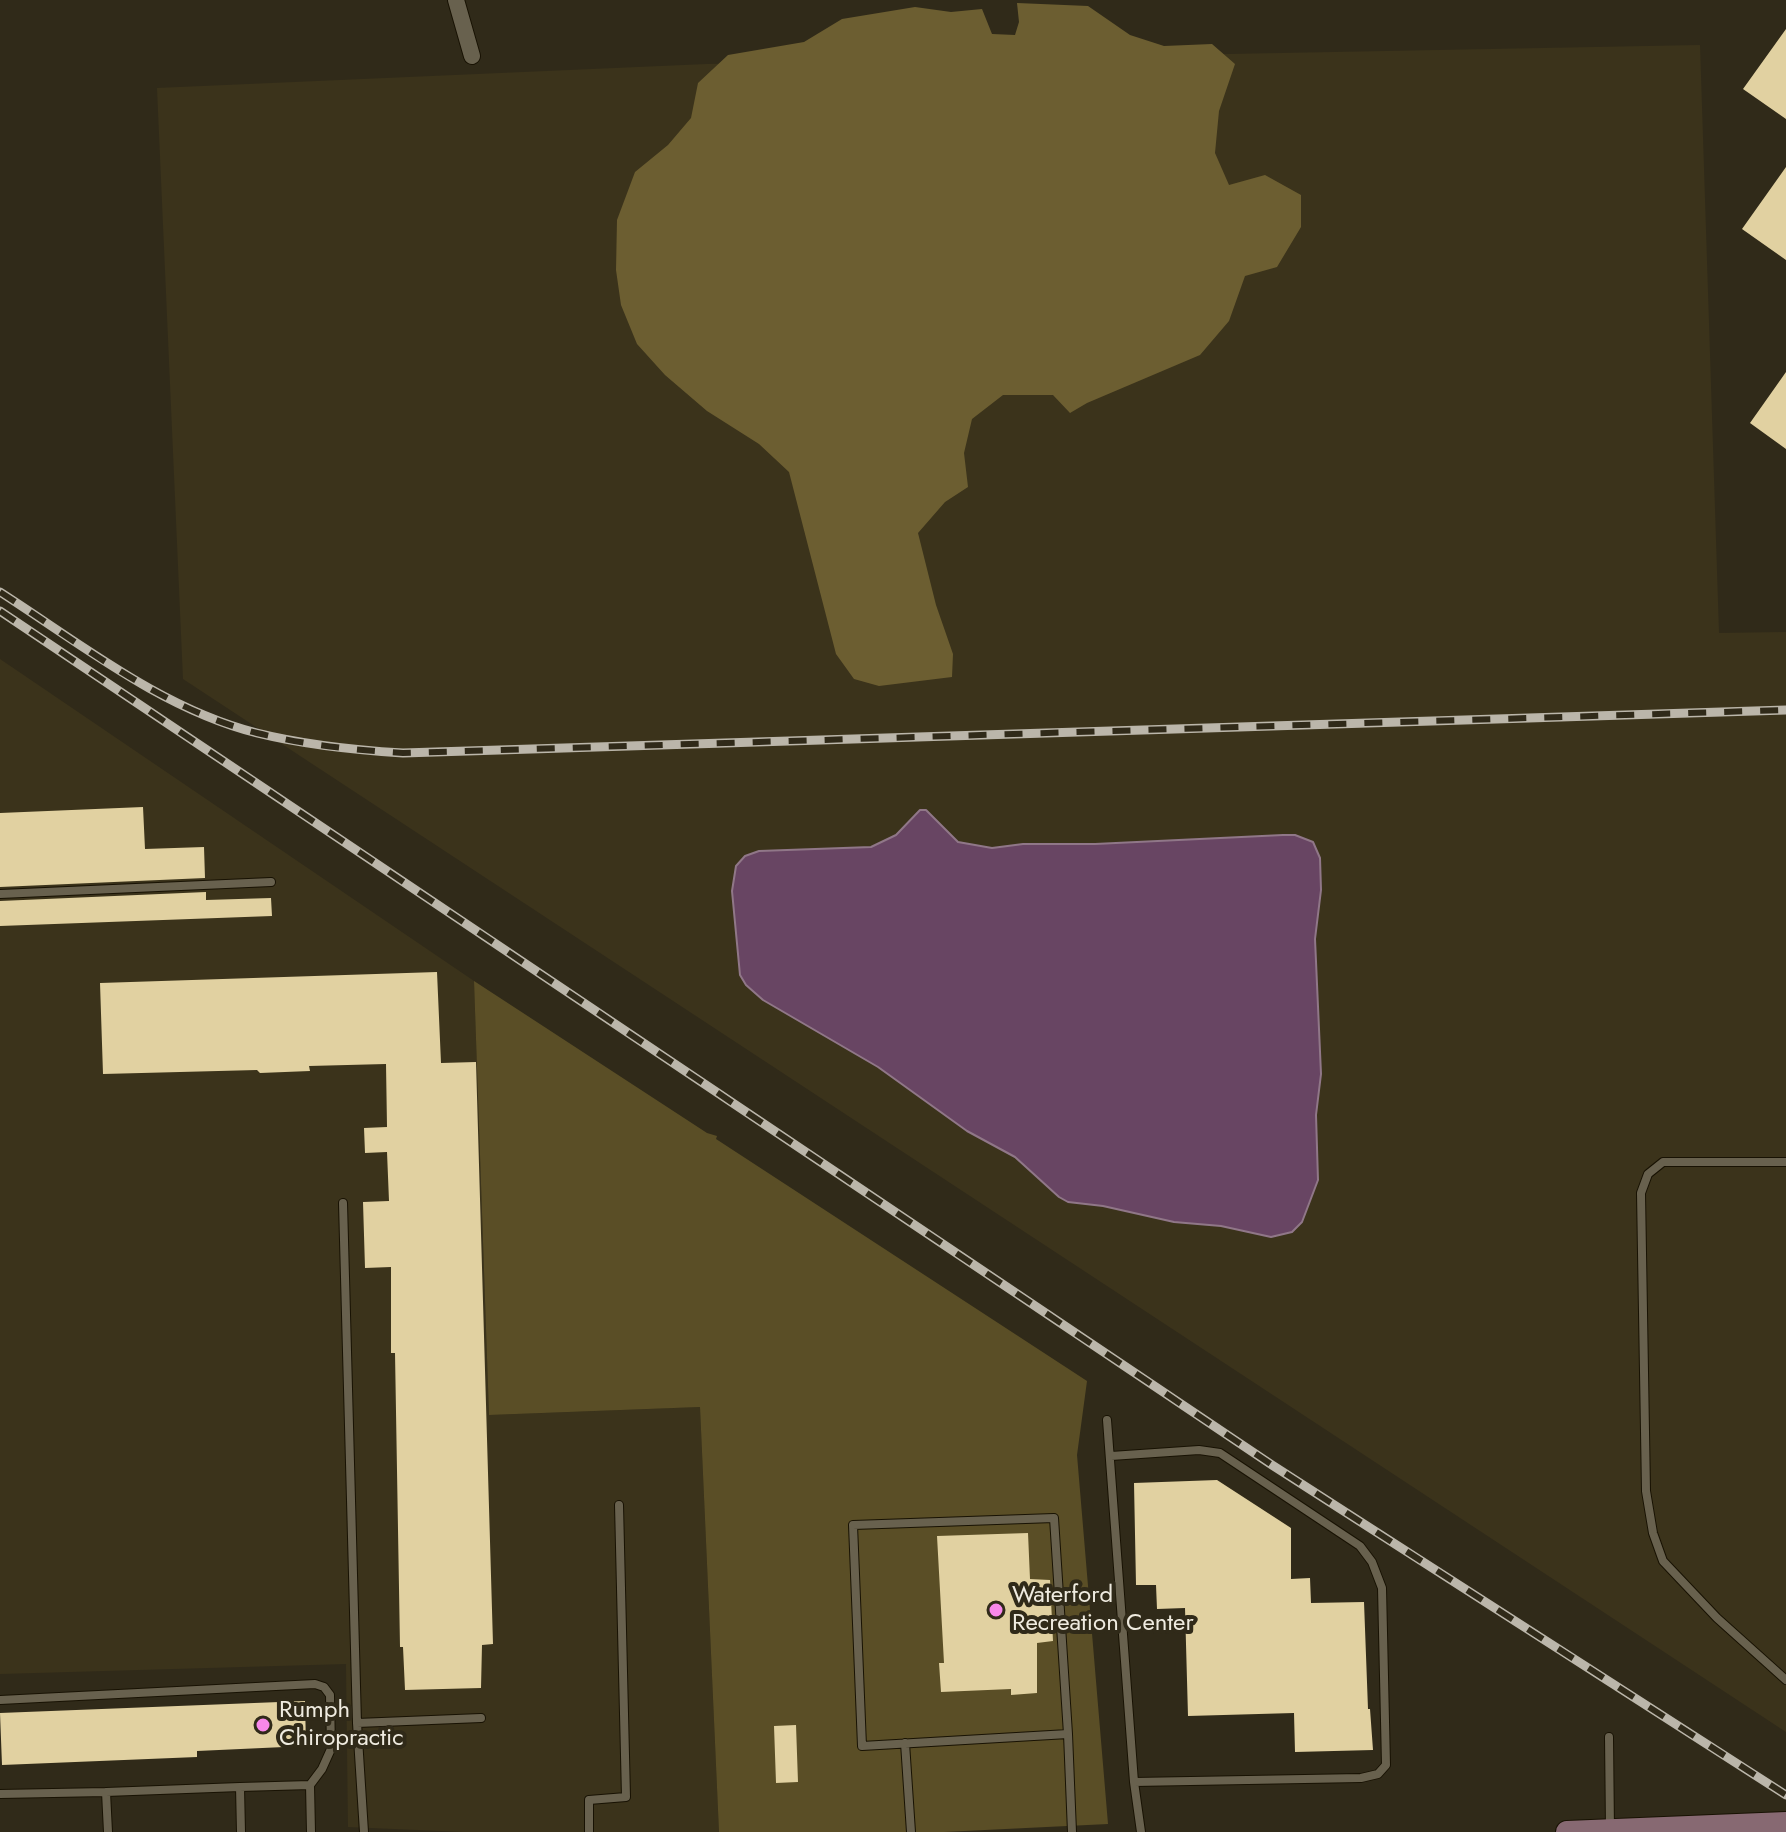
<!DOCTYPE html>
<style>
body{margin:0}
canvas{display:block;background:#302a19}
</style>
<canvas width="1786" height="1832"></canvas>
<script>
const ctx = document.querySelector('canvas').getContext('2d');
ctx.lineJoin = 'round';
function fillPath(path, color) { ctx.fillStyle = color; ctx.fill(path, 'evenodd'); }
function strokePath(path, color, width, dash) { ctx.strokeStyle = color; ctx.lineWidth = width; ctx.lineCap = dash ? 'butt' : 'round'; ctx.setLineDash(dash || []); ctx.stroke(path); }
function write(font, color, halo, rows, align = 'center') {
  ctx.font = font + ' Jost,sans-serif'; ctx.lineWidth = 8; ctx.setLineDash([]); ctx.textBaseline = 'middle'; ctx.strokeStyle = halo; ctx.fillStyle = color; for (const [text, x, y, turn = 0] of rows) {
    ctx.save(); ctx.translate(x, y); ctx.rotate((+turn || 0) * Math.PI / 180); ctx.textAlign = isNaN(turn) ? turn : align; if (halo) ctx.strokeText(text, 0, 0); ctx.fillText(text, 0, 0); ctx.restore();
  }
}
const built = new Path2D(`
 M1700 45 1719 633 1786 632V1732L183 679 157 88 707 64Z
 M0 659 474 981 489 1415 700 1407 719 1832H464L348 1827 346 1664 0 1674Z`);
const green = new Path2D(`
 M474 981 707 1133 717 1136 716 1139 1087 1381 1077 1455 1108 1824 944 1832H719L700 1407 489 1415Z`);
const forest = new Path2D(`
 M1017 3 1088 6 1130 35 1164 46 1212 44 1235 64 1219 111 1215 153 1229 185 1265 175 1301 195V227L1277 267 1245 276 1229 321 1200 355 1087 403 1070 413 1053 395H1003L972 419 964 453 968 487 945 502 918 533 936 605 953 654 952 677 879 686 854 679 836 654 789 472 759 444 707 411 665 375 637 344 621 305 616 270 617 220 635 172 668 145 691 118 698 83 728 55 804 42 842 19 915 7 951 12 982 9 992 34 1015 35 1019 22Z`);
const water = new Path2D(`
 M920 810H926L958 842 992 848 1023 844H1095L1283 835H1295L1313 842 1320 858 1321 890 1315 939 1321 1074 1316 1115 1318 1180 1302 1222 1292 1232 1271 1237 1221 1226 1174 1222 1103 1206 1068 1202 1059 1197 1015 1157 967 1131 878 1067 763 1000 746 985 740 975 732 891 736 866 745 856 759 851 871 847 896 835Z`);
const building = new Path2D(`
 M1786 29V119L1743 89Z
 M1786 167V260L1742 229Z
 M1786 372V449L1750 423Z
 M143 807 145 849 204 847 205 878 0 887V813Z
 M206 892V900L271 898 272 916 0 926V901Z
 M437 972 441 1063 476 1062 493 1644 482 1645 481 1688 405 1690 403 1647H400L395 1353H391V1267L365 1268 363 1202 389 1201 387 1152 365 1153 364 1128 387 1127 386 1064 309 1066 310 1071 260 1073 257 1070 103 1074 100 983Z
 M1217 1480 1291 1528V1579L1310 1578 1311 1603 1364 1602 1368 1709H1370L1373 1750 1295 1752 1294 1713 1188 1716 1185 1608 1157 1609 1156 1585H1136L1134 1483Z
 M1028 1533 1030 1579 1050 1580 1053 1641 1037 1643V1693L1011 1695V1689L941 1692 939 1663H944L937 1536Z
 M305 1701 306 1746 197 1751V1757L2 1765 0 1713Z
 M796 1725 798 1782 776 1783 774 1726Z`);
const lane = new Path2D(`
 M0 894 271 882
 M1786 1162H1663L1648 1174 1641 1193 1646 1491 1653 1533 1663 1561 1717 1618 1786 1680
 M343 1203 357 1723 364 1832
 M1107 1420 1134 1782 1141 1832
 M1111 1456 1199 1450 1220 1453 1360 1546 1372 1562 1382 1588 1386 1765 1378 1774 1361 1778 1134 1782
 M0 1700 315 1684 324 1687 330 1695 331 1749 322 1769 310 1785
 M357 1723 481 1718
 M1068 1734 1054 1518 853 1525 862 1746 1068 1734 1072 1832
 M1609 1737 1610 1830
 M905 1743 911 1832
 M240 1787 310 1785 311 1832
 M0 1794 106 1792
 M108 1832 106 1792 240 1787 241 1832
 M589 1832V1800L626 1797 619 1505`);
const street = new Path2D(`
 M456 0 472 56`);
const secondary = new Path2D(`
 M1567 1832 1786 1823`);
const rail = new Path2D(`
 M0 592C81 644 162 709 257 733 305 745 354 750 403 753L1786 710
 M0 611 1272 1465 1786 1795`);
const markers = [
 [996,1610,8,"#f888ea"],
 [263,1725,8,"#f888ea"]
];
const poiNames = [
 ["Waterford",1012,1596],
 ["Recreation Center",1012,1624],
 ["Rumph",279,1711],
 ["Chiropractic",279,1739]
];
fillPath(built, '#3b331b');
fillPath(green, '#5a4e26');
fillPath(forest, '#6c5e31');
fillPath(water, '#684563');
strokePath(water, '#907788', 2);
fillPath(building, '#e1d1a1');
strokePath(lane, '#181203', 10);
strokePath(street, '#181203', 18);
strokePath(secondary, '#181203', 24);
strokePath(lane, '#68614e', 8);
strokePath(street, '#68614e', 16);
strokePath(secondary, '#876972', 22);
strokePath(rail, '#bbb6aa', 9);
strokePath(rail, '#302a19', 6, [18]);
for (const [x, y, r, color] of markers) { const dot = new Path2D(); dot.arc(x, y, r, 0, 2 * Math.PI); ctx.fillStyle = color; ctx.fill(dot); strokePath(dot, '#302a19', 3); }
write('24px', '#efebe0', '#302a19', poiNames, 'left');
</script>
